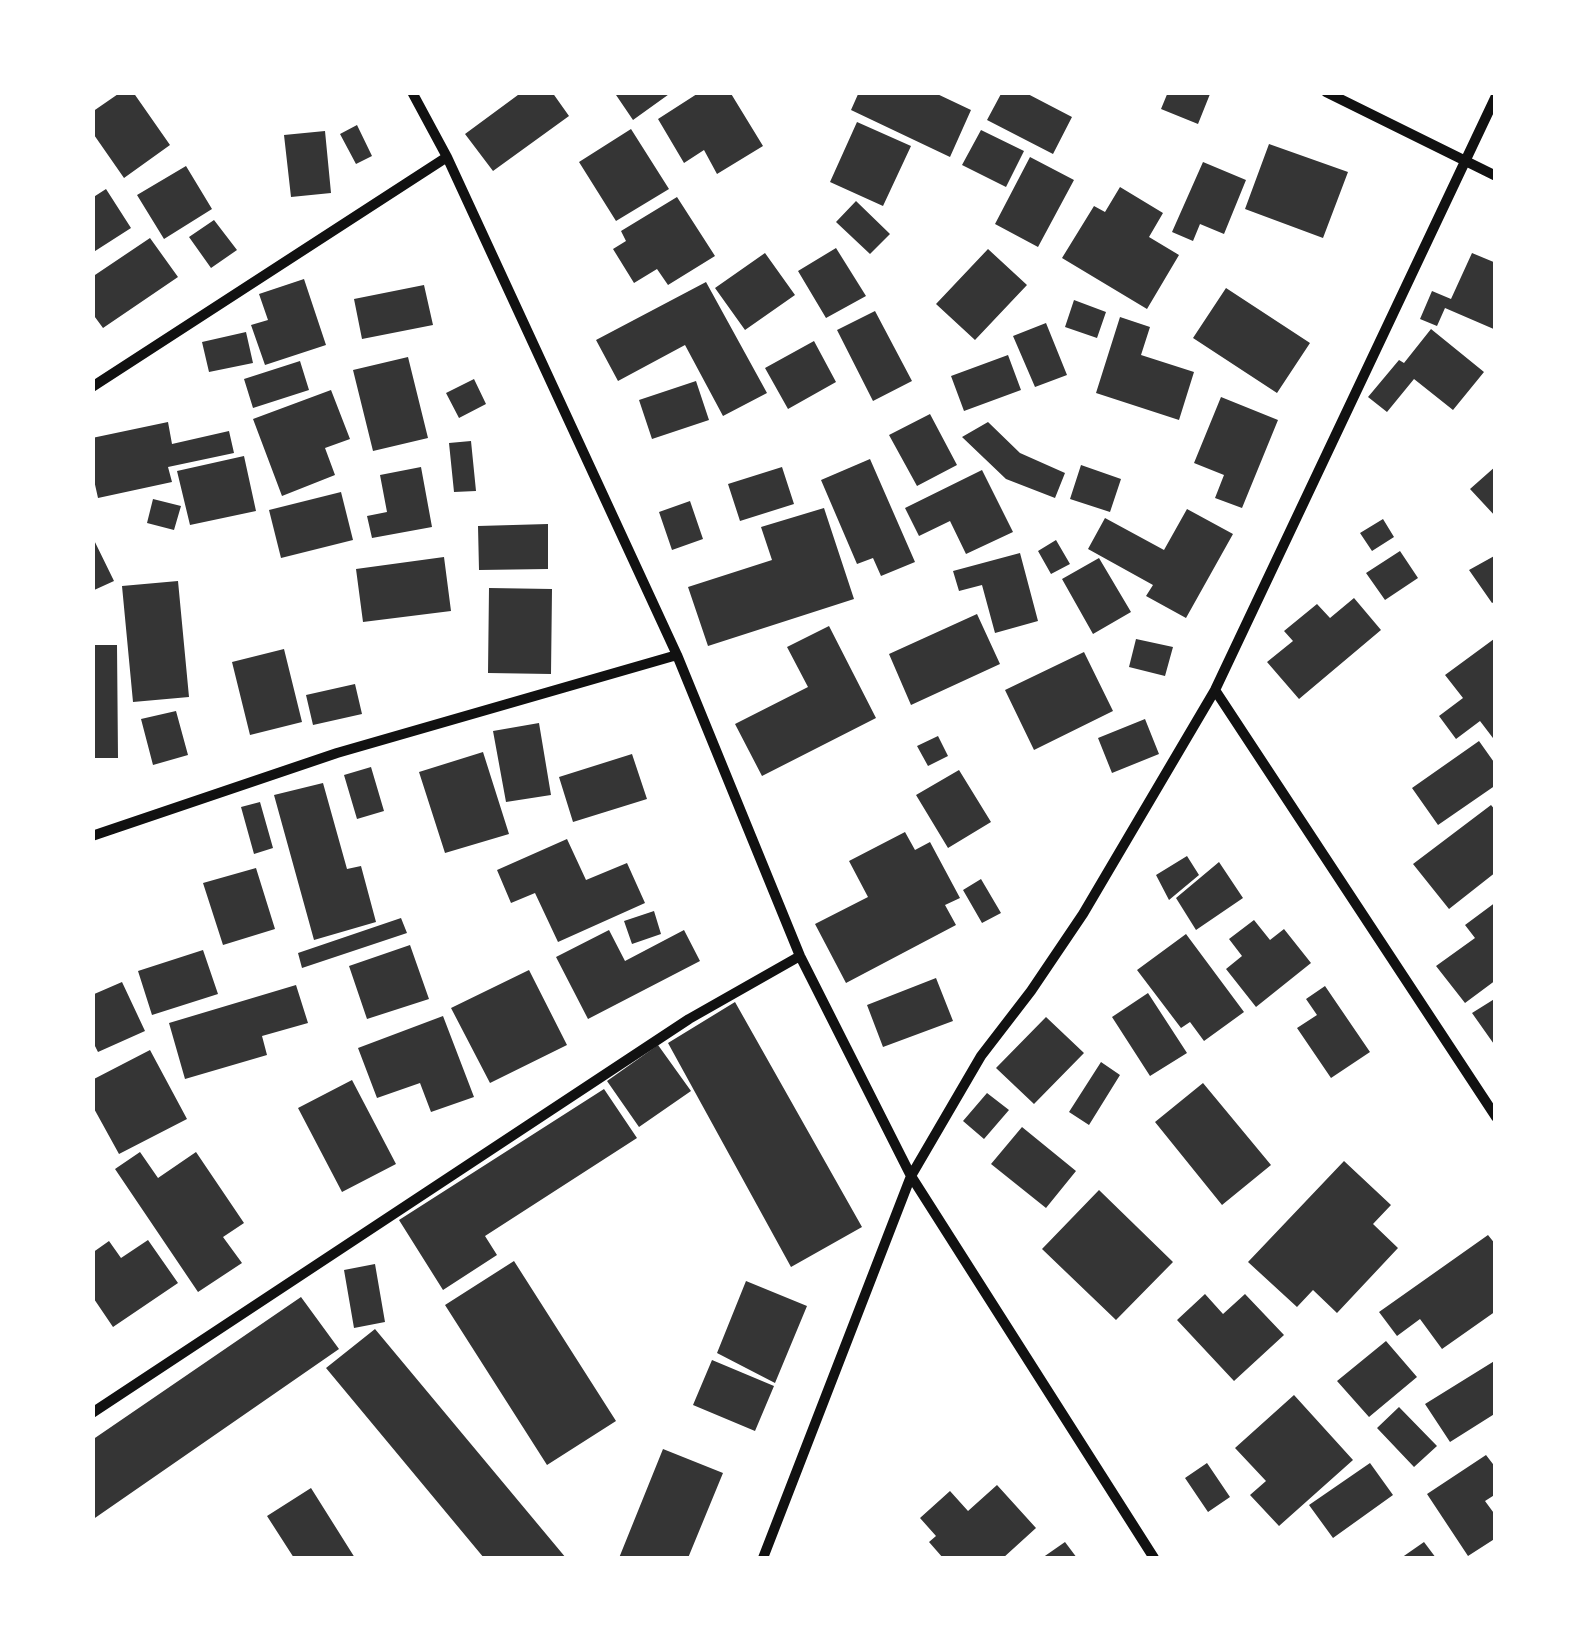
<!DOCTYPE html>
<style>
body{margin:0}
#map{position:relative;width:1588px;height:1651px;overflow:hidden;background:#fff;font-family:"Golos Text",sans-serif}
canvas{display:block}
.frame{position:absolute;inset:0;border:95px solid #fff;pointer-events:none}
</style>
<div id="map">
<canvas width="1588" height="1651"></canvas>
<div class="frame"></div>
</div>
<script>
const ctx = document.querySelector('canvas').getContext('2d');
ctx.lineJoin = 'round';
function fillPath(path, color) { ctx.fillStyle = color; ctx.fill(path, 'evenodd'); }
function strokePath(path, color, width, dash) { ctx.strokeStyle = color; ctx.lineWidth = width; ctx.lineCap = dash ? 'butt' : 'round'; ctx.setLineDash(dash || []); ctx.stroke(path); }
const building = new Path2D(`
 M121 92H133L170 145 124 178 92 132V112Z
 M522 92H552L569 116 493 171 465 134Z
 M614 92H672L633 120Z
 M700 92H730L763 146 717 174 704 150 684 163 658 119Z
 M859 92H933L971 110 950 157 851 110Z
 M1002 92H1024L1072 117 1053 154 987 120Z
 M1168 92 1210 94 1198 124 1161 109Z
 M857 122 911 146 883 206 830 182Z
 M357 125 372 156 356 164 340 134Z
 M631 129 669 189 616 221 579 162Z
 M981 130 1024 151 1006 187 962 165Z
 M325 131 331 193 291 197 284 135Z
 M1269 144 1348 172 1323 238 1245 209Z
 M1030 157 1074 180 1038 247 995 224Z
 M1203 162 1246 180 1224 234 1200 224 1193 241 1172 232Z
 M186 166 212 209 164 239 137 195Z
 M1120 187 1163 213 1149 237 1179 255 1147 309 1062 258 1094 206 1105 212Z
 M106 189 131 228 92 253V198Z
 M677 197 715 256 668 285 657 269 634 283 613 249 626 241 621 231Z
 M856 201 890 234 870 254 836 222Z
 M214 220 237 250 211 268 189 237Z
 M150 238 178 277 103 328 92 313V277Z
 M836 248 866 296 826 318 798 271Z
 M988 249 1027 285 975 340 936 304Z
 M765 253 795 295 745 330 715 288Z
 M1472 253 1496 263V330L1445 308 1437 326 1420 319 1432 291 1451 299Z
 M304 279 326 345 265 365 251 325 268 320 259 294Z
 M706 282 767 393 723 416 685 345 618 381 596 340Z
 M424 285 433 325 362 339 354 299Z
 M1226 288 1310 343 1277 393 1193 338Z
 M1074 300 1106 312 1097 338 1065 327Z
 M875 311 912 381 873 401 837 330Z
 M1120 317 1150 327 1141 355 1194 372 1179 420 1096 393Z
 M1046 323 1067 375 1035 387 1013 336Z
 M1431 329 1484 372 1453 410 1414 379 1387 412 1368 397 1399 360 1404 363Z
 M246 332 253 363 209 372 202 342Z
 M814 341 836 382 788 409 765 368Z
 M1008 355 1021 390 964 411 951 376Z
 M408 357 428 438 373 451 353 370Z
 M300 361 309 390 253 408 244 379Z
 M474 379 486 404 459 418 446 393Z
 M696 381 709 420 652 439 639 400Z
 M331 390 350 439 325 448 335 475 282 496 253 419Z
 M1221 397 1278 420 1242 508 1215 498 1224 475 1194 463Z
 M930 414 957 465 917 486 889 435Z
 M168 422 172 444 229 431 234 453 168 467 172 482 98 498 92 471V438Z
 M988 422 1020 453 1065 473 1055 498 1006 479 962 437Z
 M471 441 476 491 454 492 449 443Z
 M244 456 256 511 190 525 177 471Z
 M870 459 915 562 881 576 873 558 857 564 821 480Z
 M1081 465 1121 479 1110 512 1070 499Z
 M1496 466V517L1470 489Z
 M421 467 432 527 372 538 367 516 387 512 380 475Z
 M782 467 794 504 740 521 728 484Z
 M982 470 1013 532 966 554 950 521 919 536 905 508Z
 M341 492 353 540 281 558 269 510Z
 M153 499 181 506 174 530 147 523Z
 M690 501 703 539 672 550 659 512Z
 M824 508 854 599 708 646 688 587 772 560 761 527Z
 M1187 509 1233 534 1186 618 1146 596 1153 585 1088 549 1105 518 1164 550Z
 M1383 519 1394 537 1372 551 1360 533Z
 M548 524V569L479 570 478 526Z
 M92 536 114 581 92 591Z
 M1056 540 1070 564 1051 574 1038 551Z
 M1400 551 1418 578 1385 600 1366 573Z
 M1020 553 1038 621 995 633 982 585 959 591 953 571Z
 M1496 555V601L1492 603 1469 570Z
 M444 557 451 611 363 622 356 569Z
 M1099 558 1131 612 1093 634 1062 579Z
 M178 581 189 697 133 702 122 586Z
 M489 588 552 589 551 674 488 673Z
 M1354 598 1381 630 1299 699 1267 662 1293 641 1284 631 1317 604 1330 618Z
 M977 614 1000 664 911 705 889 654Z
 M829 626 876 718 762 776 735 724 808 687 787 647Z
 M1136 639 1173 647 1165 676 1129 667Z
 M1494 639 1496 742 1480 721 1456 739 1439 716 1463 698 1445 675Z
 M92 645H117L118 758H92Z
 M284 649 302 722 250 735 232 662Z
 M1084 652 1113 711 1034 750 1005 690Z
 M355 684 362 714 313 725 306 695Z
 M176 711 188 755 153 765 141 719Z
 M1145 719 1159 754 1112 773 1098 738Z
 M539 723 551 795 506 802 493 731Z
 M938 736 948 756 928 766 917 746Z
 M1479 741 1496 765V785L1438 825 1412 788Z
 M483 752 509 834 445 853 419 772Z
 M632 754 647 799 573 822 559 777Z
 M371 767 384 811 357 819 344 775Z
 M959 770 991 822 948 848 916 795Z
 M323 783 347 869 361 866 376 922 314 940 274 795Z
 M260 802 273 848 254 854 241 807Z
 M1491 805 1496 811V872L1449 909 1413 864Z
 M905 832 915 850 930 842 960 898 945 905 956 925 846 983 815 924 868 897 849 861Z
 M567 839 586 880 627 863 645 903 558 942 535 893 511 903 497 870Z
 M1187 856 1199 875 1169 900 1156 875Z
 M1219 862 1243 898 1196 930 1176 898Z
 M256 868 275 929 223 945 203 883Z
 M981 879 1001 913 982 923 963 890Z
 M1496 902V980L1465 1003 1436 966 1475 938 1465 925Z
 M654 911 661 934 632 944 624 921Z
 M401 918 407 933 302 968 298 953Z
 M1254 920 1270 940 1284 929 1311 963 1256 1007 1226 969 1242 956 1229 939Z
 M609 930 625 961 684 930 700 961 588 1019 556 957Z
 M1186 934 1244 1012 1204 1041 1190 1022 1181 1028 1137 970Z
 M410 945 429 999 367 1019 349 966Z
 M203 950 218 994 152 1015 138 971Z
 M529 970 567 1045 490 1083 451 1008Z
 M936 978 953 1021 883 1047 867 1005Z
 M122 982 145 1031 98 1052 92 1040V995Z
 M296 985 308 1023 262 1036 267 1055 185 1079 169 1023Z
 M1325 986 1370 1052 1331 1078 1297 1028 1317 1015 1306 999Z
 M1148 993 1187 1053 1150 1076 1112 1017Z
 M1496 998V1047L1472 1013Z
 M735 1002 862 1227 791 1267 668 1043Z
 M443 1016 474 1097 431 1112 420 1083 377 1098 358 1048Z
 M1046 1017 1084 1053 1034 1104 996 1068Z
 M658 1045 691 1091 639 1127 607 1081Z
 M150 1050 187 1119 119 1154 92 1105V1080Z
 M1101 1062 1120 1075 1089 1125 1069 1112Z
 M352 1080 396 1164 342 1192 298 1108Z
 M1203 1083 1271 1165 1222 1205 1155 1122Z
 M604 1089 637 1138 485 1236 497 1255 443 1290 399 1220Z
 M987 1093 1009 1110 984 1139 963 1121Z
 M1022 1127 1076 1171 1046 1208 991 1164Z
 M140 1152 158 1178 196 1152 244 1223 223 1237 242 1263 198 1292 115 1169Z
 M1344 1161 1391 1205 1373 1224 1398 1248 1337 1313 1313 1290 1297 1307 1248 1262Z
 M1099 1190 1173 1262 1116 1320 1042 1249Z
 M1488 1235 1496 1245V1311L1442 1349 1420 1319 1397 1336 1379 1312Z
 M148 1240 178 1283 113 1327 92 1296V1253L109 1241 121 1258Z
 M514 1261 616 1421 547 1465 445 1305Z
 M375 1264 385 1322 354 1328 344 1270Z
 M746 1281 807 1306 775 1383 717 1353Z
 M1205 1294 1223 1314 1245 1294 1284 1335 1234 1381 1177 1320Z
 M301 1297 339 1349 92 1520V1440Z
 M375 1329 566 1558H484L326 1368Z
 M1386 1341 1417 1377 1369 1417 1337 1381Z
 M712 1360 774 1386 755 1431 693 1405Z
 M1496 1360V1413L1450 1442 1425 1404Z
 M1294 1395 1353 1460 1279 1526 1250 1495 1266 1481 1235 1448Z
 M1399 1407 1437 1446 1414 1467 1377 1428Z
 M663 1449 723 1473 688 1558H619Z
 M1486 1455 1496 1468V1494L1485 1501 1496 1516V1538L1468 1556 1427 1494Z
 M1207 1463 1230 1497 1208 1512 1185 1478Z
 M1370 1463 1393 1495 1333 1538 1309 1505Z
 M997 1485 1036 1528 1003 1558H943L929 1542 936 1536 920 1518 950 1491 968 1511Z
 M311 1488 355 1558H294L267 1516Z
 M1065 1542 1077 1558H1042Z
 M1424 1542 1436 1558H1401Z`);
const minor = new Path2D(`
 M412 92 447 157 677 655 800 956 911 1176 1154 1558
 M1326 92 1496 176
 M92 387 447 157
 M1215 690 1496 1117
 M92 836 337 753 677 655
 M92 1413 689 1019 800 956
 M763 1558 911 1176 981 1056 1031 991 1083 914 1215 690 1496 96`);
fillPath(building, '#353535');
strokePath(minor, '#111', 10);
</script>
